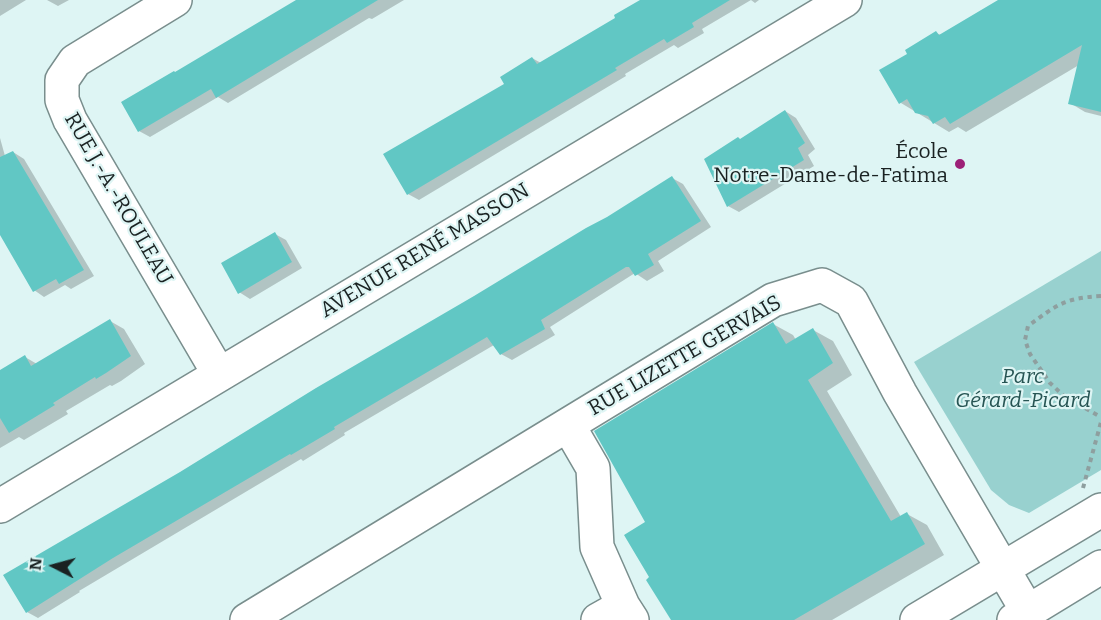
<!DOCTYPE html>
<meta charset="utf-8">
<style>
body{margin:0}
#map{position:relative;width:1101px;height:620px;overflow:hidden;background:#def5f4;font-family:Bitter,serif}
canvas{display:block}
.north{position:absolute;left:24px;top:536px;width:60px;height:60px;-webkit-text-stroke:4px #def5f4;paint-order:stroke;rotate:276deg;font-size:16px;font-weight:700;line-height:24px;text-align:center;color:#1a2222}
.north::after{content:'';display:block;margin:auto;width:21px;height:27px;background:#1a2222;clip-path:polygon(50% 0,100% 100%,50% 72%,0 100%)}
</style>
<div id="map">
<canvas width="1101" height="620"></canvas>
<div class="north">N</div>
</div>
<script>
const ctx = document.querySelector('canvas').getContext('2d');
ctx.lineJoin = 'round';
function fillPath(path, color) { ctx.fillStyle = color; ctx.fill(path, 'evenodd'); }
function strokePath(path, color, width, dash) { ctx.strokeStyle = color; ctx.lineWidth = width; ctx.lineCap = dash ? 'butt' : 'round'; ctx.setLineDash(dash || []); ctx.stroke(path); }
function write(font, color, halo, rows, align = 'center') {
  ctx.font = font + ' Bitter,serif'; ctx.lineWidth = 4.5; ctx.setLineDash([]); ctx.textBaseline = 'middle'; ctx.strokeStyle = halo; ctx.fillStyle = color; for (const [text, x, y, turn = 0] of rows) {
    ctx.save(); ctx.translate(x, y); ctx.rotate((+turn || 0) * Math.PI / 180); ctx.textAlign = isNaN(turn) ? turn : align; if (halo) ctx.strokeText(text, 0, 0); ctx.fillText(text, 0, 0); ctx.restore();
  }
}
const green = new Path2D(`
 M1101 251V470L1029 513 1009 505 991 490 914 362Z`);
const shadow = new Path2D(`
 M0 0H26L0 16Z
 M47 0H69L58 6Z
 M299 0H404L372 19 369 18 228 103 218 97 150 137 139 131Z
 M650 0H759L755 3 751 0 702 29 704 33 678 48 674 45 625 74 626 76 419 200 408 194 506 84 532 58 541 63Z
 M1001 0H1101V116L1085 112 1070 103 1079 65 966 132 958 127 949 132 901 103 909 54 936 33 941 35Z
 M785 111 796 118 815 149 808 155 814 166 739 212 728 206 741 140Z
 M0 138 5 156 13 152 24 159 94 276 71 289 65 285 44 297 34 290 0 234Z
 M672 178 683 184 711 227 658 261 664 271 647 281 635 273 550 327 555 335 512 360 501 354 494 345 344 433 345 435 303 461 301 459 79 591 80 592 38 618 27 612 180 473 608 218Z
 M275 234 286 240 302 268 250 299 239 292Z
 M110 321 124 329 145 364 121 381 112 386 110 385 66 411 68 414 24 440 19 437 0 448V372L25 357 37 364Z
 M773 324 793 335 796 340 813 330 833 341 852 375 827 391 901 517 907 514 927 525 944 555 832 620H672L651 578 647 523Z`);
const building = new Path2D(`
 M296 0H378L216 98 211 89 138 132 121 102 174 71 175 72Z
 M640 0H730L692 23 694 27 667 43 664 39 615 68 617 70 407 195 383 154 504 84 500 77 532 57 537 64 615 18 614 15Z
 M998 0H1101V112L1068 104 1082 45 950 124 945 117 933 124 928 116 915 113 907 99 899 104 879 70 907 54 905 50 936 31 939 35Z
 M785 110 805 143 798 148 804 160 727 207 704 159 738 137 740 139Z
 M13 151 84 270 59 284 56 279 33 292 0 235V157Z
 M672 176 701 221 648 254 654 265 635 276 629 267H626L541 320 545 329 500 355 487 337 334 427 335 429 291 455 290 454 113 558 26 613 3 575 180 472 316 388 474 296 586 228 607 217Z
 M275 232 292 262 238 294 221 263Z
 M110 319 131 356 106 373 96 379 95 377 53 403 55 405 9 433 0 418V370L25 355 31 366Z
 M773 322 786 344 813 328 833 363 808 380 891 521 907 512 925 544 794 620H671L646 580 649 577 624 535 645 522 594 431Z`);
const path = new Path2D(`
 M1101 296C1064 298 1057 305 1028 326L1025 340 1030 354 1050 383 1065 397 1101 417
 M1083 488 1101 422`);
const minor = new Path2D(`
 M175 0 75 61 62 80V100L70 120 219 374
 M568 425 593 468 597 547 623 606 632 620
 M0 506 845 0
 M247 620 773 300 822 285 851 301 900 393 1028 612
 M598 620 623 606
 M917 620 1101 510
 M1014 620 1101 567`);
const markers = [
 [960,164,6,"#9c2077"]
];
const poiNames = [
 ["École",948,152],
 ["Notre-Dame-de-Fatima",948,176]
];
const streetNames = [
 ["RUE J.-A.-ROULEAU",118,199,60],
 ["AVENUE RENÉ MASSON",425,251,-31],
 ["RUE LIZETTE GERVAIS",685,356,-30]
];
const parkNames = [
 ["Parc",1023,377],
 ["Gérard-Picard",1023,401]
];
fillPath(green, '#98d1cf');
fillPath(shadow, '#0003');
fillPath(building, '#61c7c4');
strokePath(minor, '#798e8d', 36);
strokePath(path, '#8e9f9f', 4, [4.5, 4.5]);
strokePath(minor, '#fff', 33);
for (const [x, y, r, color] of markers) { const dot = new Path2D(); dot.arc(x, y, r, 0, 2 * Math.PI); ctx.fillStyle = color; ctx.fill(dot); strokePath(dot, '#def5f4', 2); }
write('21px', '#1a2222', '#def5f4', poiNames, 'right');
write('21px', '#1a2222', '#def5f4', streetNames);
write('italic 21px', '#265453', '#def5f4', parkNames);
</script>
